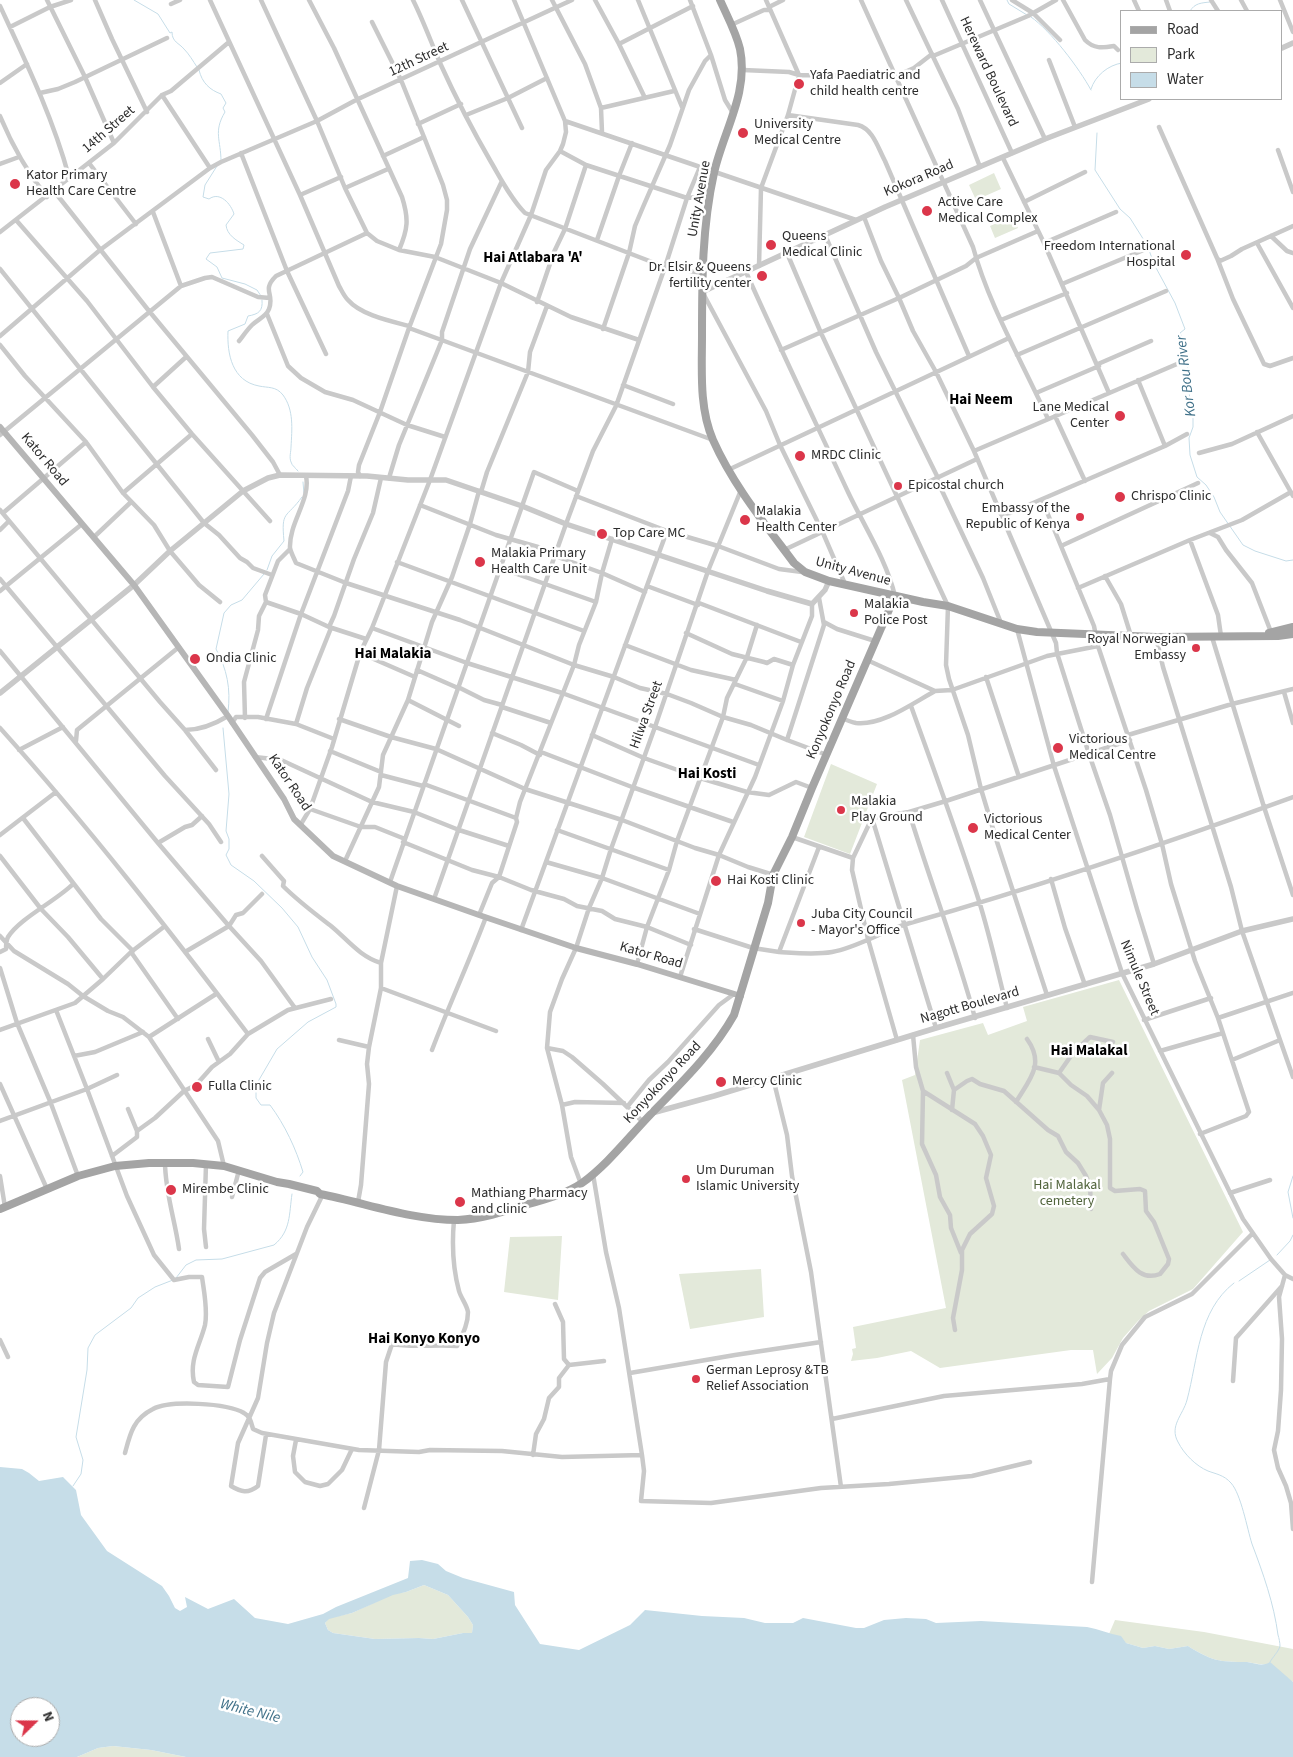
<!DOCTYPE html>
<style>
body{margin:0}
#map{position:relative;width:1293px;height:1757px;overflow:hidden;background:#fff;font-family:"Source Sans 3",sans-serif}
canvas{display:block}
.legend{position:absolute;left:1120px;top:10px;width:162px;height:90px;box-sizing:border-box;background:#fff;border:1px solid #ababab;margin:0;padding:6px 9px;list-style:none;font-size:15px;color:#2c2c2c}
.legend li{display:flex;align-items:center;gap:10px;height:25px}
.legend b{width:25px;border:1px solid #ababab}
.north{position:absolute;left:10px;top:1697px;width:50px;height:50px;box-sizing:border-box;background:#fff;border:1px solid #ababab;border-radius:50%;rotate:68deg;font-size:14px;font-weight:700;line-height:20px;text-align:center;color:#2c2c2c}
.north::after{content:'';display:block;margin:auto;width:18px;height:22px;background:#db364a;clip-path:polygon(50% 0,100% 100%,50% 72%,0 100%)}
</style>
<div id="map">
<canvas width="1293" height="1757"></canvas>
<ul class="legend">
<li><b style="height:6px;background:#a4a4a4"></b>Road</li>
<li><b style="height:14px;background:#e3e9da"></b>Park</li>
<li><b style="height:14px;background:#c6dde8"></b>Water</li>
</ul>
<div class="north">N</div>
</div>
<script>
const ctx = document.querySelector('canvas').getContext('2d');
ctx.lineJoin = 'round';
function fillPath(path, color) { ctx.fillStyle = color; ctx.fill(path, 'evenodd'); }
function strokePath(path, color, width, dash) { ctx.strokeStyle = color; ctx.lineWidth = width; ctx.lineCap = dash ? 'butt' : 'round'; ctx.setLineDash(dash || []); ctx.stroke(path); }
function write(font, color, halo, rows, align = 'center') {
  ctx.font = font + ' "Source Sans 3",sans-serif'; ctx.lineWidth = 5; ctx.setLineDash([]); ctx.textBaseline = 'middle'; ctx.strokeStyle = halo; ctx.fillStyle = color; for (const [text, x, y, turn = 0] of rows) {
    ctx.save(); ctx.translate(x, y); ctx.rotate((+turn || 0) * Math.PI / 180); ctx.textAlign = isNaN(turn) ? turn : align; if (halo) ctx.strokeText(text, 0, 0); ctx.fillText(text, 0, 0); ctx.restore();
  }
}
const green = new Path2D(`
 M994 173 1001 189 976 200 969 185Z
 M1013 216 1018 228 995 238 990 226Z
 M831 764 877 784 850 854 804 837Z
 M1119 980 1243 1232 1193 1289 1149 1311 1138 1321 1123 1338 1112 1358 1097 1374 1093 1350H1071L940 1368 911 1351 877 1358 851 1361 853 1354 852 1349 856 1348 853 1327 946 1308 902 1080 915 1075 920 1040 983 1023 988 1035 1027 1021 1023 1007Z
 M562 1236 558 1300 504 1292 510 1237Z
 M761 1269 764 1317 690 1329 679 1274Z
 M424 1585 448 1595 468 1617 473 1625 472 1633H463L433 1639 419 1638 375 1639 333 1633 328 1630 325 1623 329 1618 352 1613 393 1594 406 1592Z
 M1115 1620 1204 1632 1293 1649V1682L1267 1664C1260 1665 1254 1663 1247 1662 1219 1662 1212 1661 1188 1646L1169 1649 1155 1646 1143 1648 1126 1643 1109 1634Z
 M113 1746 151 1750 186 1757H77L98 1748Z`);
const water = new Path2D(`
 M0 1467 22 1469 29 1473 39 1481 63 1477 76 1490 81 1515 107 1551 162 1586 169 1596 175 1608 180 1611 187 1607 185 1597 208 1609 234 1599 255 1618 288 1624 323 1614 336 1607 408 1578 410 1561 422 1560 438 1564 446 1571 463 1578 514 1592 515 1605 540 1644 579 1650 630 1625 645 1610 702 1616 744 1618 765 1623H793L803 1618 856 1628H864L884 1620 906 1618 926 1619 936 1623 981 1621 1087 1627C1099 1629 1109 1634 1121 1636L1126 1643 1143 1648 1155 1646 1169 1649 1188 1646C1212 1661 1219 1662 1247 1662 1256 1663 1262 1667 1270 1662L1293 1682V1757H186L151 1750 113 1746 98 1748 77 1757H0ZM424 1585 448 1595 468 1617 473 1625 472 1633H463L433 1639 419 1638 375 1639 333 1633 328 1630 325 1623 329 1619 352 1613 393 1595 406 1592ZM20 1707H50V1737H20Z`);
const stream = new Path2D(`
 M134 0 158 14 170 33 172 32C172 42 179 43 184 49 189 54 193 61 197 67
 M1007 0 1009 4 1027 15
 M1190 11C1195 3 1201 3 1210 2
 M1031 17C1051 31 1079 68 1091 90
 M199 70C202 83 210 90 221 94L226 103 223 108 225 112C213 132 221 140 221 161
 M1091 89C1095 76 1108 65 1122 63
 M1097 133 1095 170 1120 209 1130 218 1147 245 1155 266 1175 303 1185 329 1180 333C1186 343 1188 348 1182 358L1189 370V393L1193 414V427L1189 438 1190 455 1197 477 1206 485 1214 497 1220 512 1243 545 1255 551 1286 561 1293 560
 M217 166 205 185 203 197 209 199C220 191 231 204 234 214L226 225C227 235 236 240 244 245L243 249 210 253 206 259 217 267 222 278 245 284 257 290 261 296
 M262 300C263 311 259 314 248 316L245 324 228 331C227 354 232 381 259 386 268 388 276 386 283 395 294 410 292 429 291 447 291 452 289 457 291 462 292 466 296 468 298 471
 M303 482 304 494
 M267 570 272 556 284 541C281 510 286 519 302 497
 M228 712C231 689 227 669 216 649L224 613 231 605 242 600 264 574
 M223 728 229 794 226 831 229 839V849L226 855 231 865 254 881 282 908 298 927 312 957 327 980 336 1004V1007L308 1022 277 1049 256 1085V1098L261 1105H270C285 1125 296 1149 303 1172L300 1176
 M1293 1176 1288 1192 1293 1218
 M1277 1255 1290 1241 1293 1235
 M176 1278 186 1265 196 1260 222 1259 274 1245C291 1231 289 1214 292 1194
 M1239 1281 1270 1260
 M1234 1283C1198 1311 1198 1359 1187 1400 1183 1415 1169 1426 1178 1442 1184 1454 1196 1466 1208 1471 1216 1474 1224 1475 1231 1483 1241 1494 1247 1528 1252 1544 1263 1573 1274 1604 1278 1635 1279 1638 1280 1643 1280 1646 1279 1651 1272 1658 1270 1662
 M73 1486 81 1474 83 1460 76 1437 87 1370 88 1348 95 1335 131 1308 138 1298 155 1287 173 1280`);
const minor = new Path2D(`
 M47 0 85 77 114 143
 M95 0 112 39 147 112
 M210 0 300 195 339 286C342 291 344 296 348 300 361 315 390 321 409 326V328L713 440
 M261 0 317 121 345 188 367 233 377 241 399 250 435 257 501 283 571 317 639 340
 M309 0 334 48 402 197C409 219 408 229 399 250
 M413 0C423 20 431 42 440 63 455 96 473 131 491 162 501 179 511 199 525 213L665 267 702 273
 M462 0 522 128
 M552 0 585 64 601 108 602 132
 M595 0 619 44 645 98
 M638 0 682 107
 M690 0 711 55 725 100 733 113
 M861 0 973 247C989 306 1023 363 1048 419
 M906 0 958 109 980 167
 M942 0 1012 153
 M980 0 1045 139
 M1012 0 1033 13 1060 40
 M1063 0 1085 40C1094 49 1102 48 1114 46L1118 50
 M1134 0 1139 11
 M1166 0 1170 11
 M1211 0 1218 11
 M1241 0 1247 11
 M1280 0 1293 32
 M171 4 180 0
 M0 6C26 62 53 118 69 177
 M769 7 783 0
 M731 25 764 10H770
 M10 27 50 7 71 0
 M619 44 693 6
 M933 56 1028 16 1056 0
 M1049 60 1075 127
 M743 70 789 72 799 75 896 76 914 68 932 54
 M0 83 27 64
 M40 93 58 89 75 82 167 38
 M162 95 210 168
 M601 108 674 91
 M466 115 508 98 547 78
 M788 115 858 125C873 129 878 148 885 161L969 356
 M0 116C12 145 27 172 47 197
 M565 121 856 220
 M418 124 461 104
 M1159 127 1217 258 1220 261 1231 256 1242 249 1293 226
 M1278 150 1293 192
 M560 151 586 165 687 198 710 196
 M241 153 287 271 326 354
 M383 156 424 137
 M1003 158 1044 243 1109 393
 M89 163 136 224
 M0 164 19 157
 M345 188 388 169
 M54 191 149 311 252 435 273 462 280 475
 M300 195 341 177
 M1024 202 1085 172
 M153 212 181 286
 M864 217 881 261 899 298 913 331 936 372 974 451 1056 643 1057 653 1089 754 1110 815 1137 909 1154 964
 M16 220 87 301 153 387 192 434 270 521
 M0 232 114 143 162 95 171 91 229 42
 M825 235 876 352 938 478
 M1271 236 1287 251 1293 253
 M597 240 619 176 632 143
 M1044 243 1116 212
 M1257 243 1293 308
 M787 253 821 333 948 606 946 665 949 679 968 735 981 789 997 842 1047 995
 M1217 258 1233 299 1264 364 1270 366 1293 358
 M759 266 761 188 788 115 799 75 766 0
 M0 269 204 523 219 535 240 558 247 562 253 568 272 575
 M746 272C779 346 814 419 848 492 864 526 886 559 895 596
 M1062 284 1146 249
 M704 295 766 411 780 445 823 533 845 584
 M537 302 554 252 565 229 586 165
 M267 314 288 366 301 378 325 392 353 400 407 425 445 437
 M1001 320 1067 293
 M603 329 629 253 635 226 643 207 670 145 689 90 705 61 711 55
 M0 336 100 250 210 168 221 162 317 121 356 100 572 0
 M239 341C243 336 247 330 252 325 258 319 266 317 269 309 275 293 261 291 276 276L367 233
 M0 345 25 376 86 442 123 493 154 525 170 551 199 585 220 602
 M781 350 899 298 966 266 976 258 1038 231
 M1017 355 1166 291
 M1098 364 1151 341
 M1138 380 1165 446
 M623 385 673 404
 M153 387 186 357
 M1036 393 1099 366
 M1055 416 1085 481
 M1257 432 1293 496
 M0 435 181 286 205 278 212 277 258 297 270 298
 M974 451 1177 364
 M1199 453 1232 444 1293 416
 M728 470 1009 338
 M306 476C311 500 289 522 290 548 291 553 294 558 296 563L346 583 460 620 574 665 614 677 640 688 667 694 691 703 723 717 751 725 787 740 827 755
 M360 476 358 472 359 465 380 412 409 328 441 244 447 210V200L443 185 424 137 401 80 372 22
 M389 478 399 445 442 340V332L470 249 502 181
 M936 478 983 578 1001 623
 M481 492 487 472 528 372 530 352 547 306
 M123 493 192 434
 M576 496 667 531 718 546 779 569 802 572
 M1042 500 1094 626 1098 646 1146 790 1162 844 1171 884 1195 961 1218 1018 1249 1112 1246 1116 1200 1134
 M420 505 496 535 538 547 555 556 602 573 645 592
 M0 510 160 702 185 730 216 770
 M3 513 86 442
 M1003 516 1165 446 1187 434
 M0 530 9 521
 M1210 533 1218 537 1226 550 1252 583 1271 632
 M94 537 131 502
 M1190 540 1218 615 1221 636
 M1061 546 1198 483
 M784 550 977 459
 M397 562 584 631
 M500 568 596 602
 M1105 576 1121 604 1131 636
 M0 579 165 776 209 824 221 842
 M647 586 698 605
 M1078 588 1190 540 1242 520 1291 492
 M0 591 82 524
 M266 602 301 614 329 627 366 639
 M699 603 801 642
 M824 622 837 629 875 641
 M329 627 334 616 354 559 373 513 381 478
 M372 628 467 663 562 693 759 765
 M1017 629 1054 766 1122 973 1243 1219 1271 1259 1285 1275 1293 1279
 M686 633 732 654 764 662 767 663 774 659 793 665
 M1156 637 1163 667 1231 887 1242 931 1293 1077
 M1212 637 1264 807 1293 895
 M625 645 691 670 736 680
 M0 651 158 843 229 926 261 961 295 1008
 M360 653 415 677
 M867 660 935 691 952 690 1047 656 1098 646
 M417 670 458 688
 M986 677 1019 777
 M735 684 783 701
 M458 687 484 700 502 705
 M1284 692 1293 723
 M408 700 459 726
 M911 706C934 770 958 835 979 901 990 936 998 973 1007 1008
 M502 707 551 723
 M245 718 244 682 258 630 259 616 266 602 265 595 278 561 290 549
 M841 718C846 720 851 722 856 723 882 726 913 703 935 691
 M266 719 301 614 348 491 351 476
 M339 719 391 737 436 749 525 789 622 820 695 848 719 855 748 867 777 876
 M232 723 236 717H258L296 724 334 739
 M296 724 307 688 331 628
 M0 728C88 826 169 930 248 1034
 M185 730C201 730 215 724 228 716
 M492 733 521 745 540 755
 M592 735 644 758 700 778 747 792 769 795 796 782 812 788
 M1128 735 1232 704 1293 689
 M787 740 824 625 819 598
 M76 741 77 730 179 647
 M19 750 63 727
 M330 751 381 772
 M541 752 632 787 733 822
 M255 757 281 760 372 802 414 812 459 830 509 846
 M381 775 423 786
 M424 784 516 818
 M310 809 361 827H375L405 839
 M909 812C930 881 956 948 975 1018
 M23 818 101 919 133 951
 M872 818 936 1028
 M301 824 310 809 332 747 360 653 372 628 430 480 501 283 531 215 546 170 560 151 563 144 566 132 565 121 514 0
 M557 830 669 870
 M0 835 56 792
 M792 837 853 858
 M403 842 472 870 499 877 531 890 564 899 577 906 602 911 615 919 647 927 691 945
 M158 843 185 827 192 825 202 816
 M0 856 41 909 68 937 103 979
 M262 856 284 881 283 886C298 901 314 913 331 926 347 939 360 957 381 963
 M345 861 379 787 383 755 408 700 432 622 452 577 470 524 479 491
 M546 862 602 878 700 914
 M1051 879 1065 928 1085 985
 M390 882 534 472 578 491
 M434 899 566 524 593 451 616 406 665 267 687 198 700 167
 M479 915 492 883 499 877 517 822 516 818 520 802 574 665 579 645 596 602 602 573 612 539
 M694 929 753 948 779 952 819 847
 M521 930 667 531
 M0 936 14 951 68 984 83 996 108 1011 123 1017 149 1037 218 1141 224 1166
 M0 952 6 949C6 945 6 941 8 937 20 918 56 901 73 884
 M131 952 178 1019
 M185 952 229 926 236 915 243 913 262 894
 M779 952C796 953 815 955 832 952 859 947 884 930 910 923 1040 886 1167 843 1293 797
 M637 964 647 927 669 870 677 841 723 717 727 698 747 657 757 625
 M0 968 17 1023 50 1101 78 1176
 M680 977 719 855 755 777 783 701 793 665 812 616V604
 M381 988 496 1031
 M56 1010 87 1089 127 1196 154 1255 174 1280 189 1277H202C204 1292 208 1310 205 1325 200 1345 189 1360 194 1382L198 1385 228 1387 240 1340 260 1278 265 1272 296 1254
 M1218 1018 1293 993
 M1144 1020 1211 998
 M0 1030 75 1003 103 979 131 952 165 926
 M913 1035 916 1067 923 1091 975 1124 983 1136 991 1155 986 1178 994 1206 992 1214 970 1234 962 1250V1270L953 1318 955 1330
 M149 1037 216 994
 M208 1039 219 1062
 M339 1040 369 1047
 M897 1040 868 939 852 870 853 858 872 818 909 812 946 801 1130 740
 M547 1048 563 1051 572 1057 603 1084 643 1122
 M432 1050C449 1005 469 962 486 917
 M1160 1051 1223 1033
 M74 1056 95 1052 143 1032
 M1232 1060 1280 1040
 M1034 1067 1059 1073 1071 1085 1087 1096 1099 1110
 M947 1073 954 1090 952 1110
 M1059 1073 1073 1053 1090 1037 1113 1042
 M1112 1073 1103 1083 1099 1110 1107 1125 1110 1139V1188L1115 1191 1140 1189 1145 1191 1146 1211 1154 1222 1169 1259 1168 1264 1160 1274C1142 1281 1133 1267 1123 1254
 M773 1078 787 1135 792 1176 811 1272 841 1487
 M0 1084 47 1189
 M954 1090 967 1081 972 1079 980 1084 1004 1091 1048 1130 1058 1136 1066 1152 1078 1163 1086 1176 1090 1186 1091 1209
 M923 1091 922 1144 936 1175 940 1197 950 1215 951 1228 961 1253
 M1016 1102C1030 1079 1045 1064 1027 1039
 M562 1105 575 1102 624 1103
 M627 1107 649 1080 668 1062 719 1005 734 994
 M128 1109 137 1131
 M0 1121 87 1089 117 1075
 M112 1156 137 1137V1131L155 1118 184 1091 196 1085 212 1067 230 1054 248 1034 288 1010 331 999
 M165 1162C165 1192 175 1220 179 1249
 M206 1164 204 1229 206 1247
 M593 1174 606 1252 619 1308 642 1455 644 1471 641 1501 711 1503 821 1488 889 1484 972 1476 1030 1462
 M0 1176 5 1207
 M581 1184 571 1157 562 1105 547 1048 550 1012 562 979 576 948 589 908 602 878 611 849 655 727 708 571 741 490
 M1230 1193 1270 1180
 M232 1197 239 1170
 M358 1202 361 1185 369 1084 367 1064 369 1047 381 988V963L397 886
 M1285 1275 1279 1297 1282 1339 1281 1390 1278 1431 1274 1450 1278 1468 1286 1486 1291 1503 1293 1529
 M555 1304 563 1322 564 1359 569 1365
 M0 1340 8 1357
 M630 1373 735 1355 821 1342
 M1233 1381 1236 1338 1282 1286
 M832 1419 944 1396 1082 1384 1110 1379
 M266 1435 258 1486C248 1494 241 1492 231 1486L238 1443 258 1398 267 1343 274 1313 307 1227 323 1194
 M296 1440 293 1456 295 1472 305 1482 320 1486 328 1484 342 1470 352 1449
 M125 1453C130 1434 133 1419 153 1409 170 1400 227 1403 244 1413 250 1416 251 1422 253 1429L262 1433 359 1450 419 1452 430 1450 502 1451 562 1457 642 1455
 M533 1455 536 1434 544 1419 549 1398 559 1387V1378L569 1365 604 1361
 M364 1508 379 1450 386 1362 392 1344C413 1348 435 1344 457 1346 462 1335 468 1325 468 1312 467 1305 461 1298 459 1291 453 1269 452 1242 454 1220
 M1092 1582 1110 1379 1111 1371 1122 1345 1145 1317 1192 1294 1252 1234`);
const tertiary = new Path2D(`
 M1282 48 1293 43
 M702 292 885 207 1045 139 1149 99
 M0 693 134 585 170 551 243 491 268 478 280 475 367 476 408 480H446L522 506 566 524 767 591 812 604 825 590 829 581
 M652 1113 714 1096 936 1028 1154 964 1242 931 1293 919`);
const secondary = new Path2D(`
 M0 427 134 585 228 716 284 799 294 819 333 856 397 886 479 915 576 948 637 964 741 996`);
const primary = new Path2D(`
 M720 0C727 16 736 32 740 49 749 93 723 132 714 173 702 227 702 281 702 336 702 370 699 408 713 440 733 485 765 524 794 563L805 572 829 581 923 602 948 606 1017 629 1037 632 1156 637 1278 636 1293 634
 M1269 633 1293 627
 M0 1209 78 1176 115 1166 149 1163H193L224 1166 277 1182 289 1184 317 1191 320 1194C366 1203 411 1220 458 1220 481 1219 503 1212 525 1205 543 1200 566 1194 582 1183 606 1166 628 1138 649 1116 680 1084 712 1054 734 1015L768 903 773 875 792 837 812 788 895 596`);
const markers = [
 [799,84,6,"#db364a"],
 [743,133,6,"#db364a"],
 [15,184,6,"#db364a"],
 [927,211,6,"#db364a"],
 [771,245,6,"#db364a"],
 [1186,255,6,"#db364a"],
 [762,276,6,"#db364a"],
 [1120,416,6,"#db364a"],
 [800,456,6,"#db364a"],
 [898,486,5,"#db364a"],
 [1120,497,6,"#db364a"],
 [1080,517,5,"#db364a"],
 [745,520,6,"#db364a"],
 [602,534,6,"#db364a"],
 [480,562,6,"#db364a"],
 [854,613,5,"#db364a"],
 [1196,648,5,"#db364a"],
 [195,659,6,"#db364a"],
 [1058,748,6,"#db364a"],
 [841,810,5,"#db364a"],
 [973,828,6,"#db364a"],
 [716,881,6,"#db364a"],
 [801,923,5,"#db364a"],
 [721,1082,6,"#db364a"],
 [197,1087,6,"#db364a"],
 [686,1179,5,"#db364a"],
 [171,1190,6,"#db364a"],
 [460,1202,6,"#db364a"],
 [696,1379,5,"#db364a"]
];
const streetNames = [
 ["12th Street",419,60,-25],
 ["Hereward Boulevard",988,72,65],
 ["14th Street",109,130,-41],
 ["Kokora Road",919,179,-23],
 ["Unity Avenue",700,199,-80],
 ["Kator Road",44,460,50],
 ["Unity Avenue",853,572,15],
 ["Konyokonyo Road",832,710,-67],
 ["Hilwa Street",647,715,-70],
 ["Kator Road",289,783,56],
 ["Kator Road",651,956,16],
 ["Nimule Street",1139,978,67],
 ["Nagott Boulevard",970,1006,-16],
 ["Konyokonyo Road",663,1083,-47]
];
const poiNames = [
 ["Yafa Paediatric and",810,76],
 ["child health centre",810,92],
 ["University",754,125],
 ["Medical Centre",754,141],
 ["Kator Primary",26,176],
 ["Health Care Centre",26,192],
 ["Active Care",938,203],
 ["Medical Complex",938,219],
 ["Queens",782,237],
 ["Medical Clinic",782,253],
 ["Freedom International",1175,247,"right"],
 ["Hospital",1175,263,"right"],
 ["Dr. Elsir & Queens",751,268,"right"],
 ["fertility center",751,284,"right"],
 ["Lane Medical",1109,408,"right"],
 ["Center",1109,424,"right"],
 ["MRDC Clinic",811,456],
 ["Epicostal church",908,486],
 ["Chrispo Clinic",1131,497],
 ["Embassy of the",1070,509,"right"],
 ["Republic of Kenya",1070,525,"right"],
 ["Malakia",756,512],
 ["Health Center",756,528],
 ["Top Care MC",613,534],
 ["Malakia Primary",491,554],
 ["Health Care Unit",491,570],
 ["Malakia",864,605],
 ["Police Post",864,621],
 ["Royal Norwegian",1186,640,"right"],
 ["Embassy",1186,656,"right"],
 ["Ondia Clinic",206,659],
 ["Victorious",1069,740],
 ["Medical Centre",1069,756],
 ["Malakia",851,802],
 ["Play Ground",851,818],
 ["Victorious",984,820],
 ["Medical Center",984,836],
 ["Hai Kosti Clinic",727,881],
 ["Juba City Council",811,915],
 ["- Mayor's Office",811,931],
 ["Mercy Clinic",732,1082],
 ["Fulla Clinic",208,1087],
 ["Um Duruman",696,1171],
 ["Islamic University",696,1187],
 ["Mirembe Clinic",182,1190],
 ["Mathiang Pharmacy",471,1194],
 ["and clinic",471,1210],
 ["German Leprosy &TB",706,1371],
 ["Relief Association",706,1387]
];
const parkNames = [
 ["Hai Malakal",1067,1186],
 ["cemetery",1067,1202]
];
const neighbourhoodNames = [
 ["Hai Atlabara 'A'",533,259],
 ["Hai Neem",981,401],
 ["Hai Malakia",393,655],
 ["Hai Kosti",707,775],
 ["Hai Malakal",1089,1052],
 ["Hai Konyo Konyo",424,1340]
];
const waterNames = [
 ["Kor Bou River",1187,376,-97],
 ["White Nile",250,1712,14]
];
fillPath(green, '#e3e9da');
fillPath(water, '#c6dde8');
strokePath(stream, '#c6dde8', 1);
strokePath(minor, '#c9c9c9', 4.5);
strokePath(tertiary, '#c9c9c9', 5.5);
strokePath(secondary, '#b6b6b6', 6);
strokePath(primary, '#a4a4a4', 8);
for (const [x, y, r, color] of markers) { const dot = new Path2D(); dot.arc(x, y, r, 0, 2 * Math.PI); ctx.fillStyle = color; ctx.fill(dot); strokePath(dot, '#fff', 2); }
write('14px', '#2c2c2c', '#fff', streetNames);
write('14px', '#2c2c2c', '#fff', poiNames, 'left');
write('14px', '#51643c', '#fff', parkNames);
write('bold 15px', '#000', '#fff', neighbourhoodNames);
write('italic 15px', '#3f7088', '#fff', waterNames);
</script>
